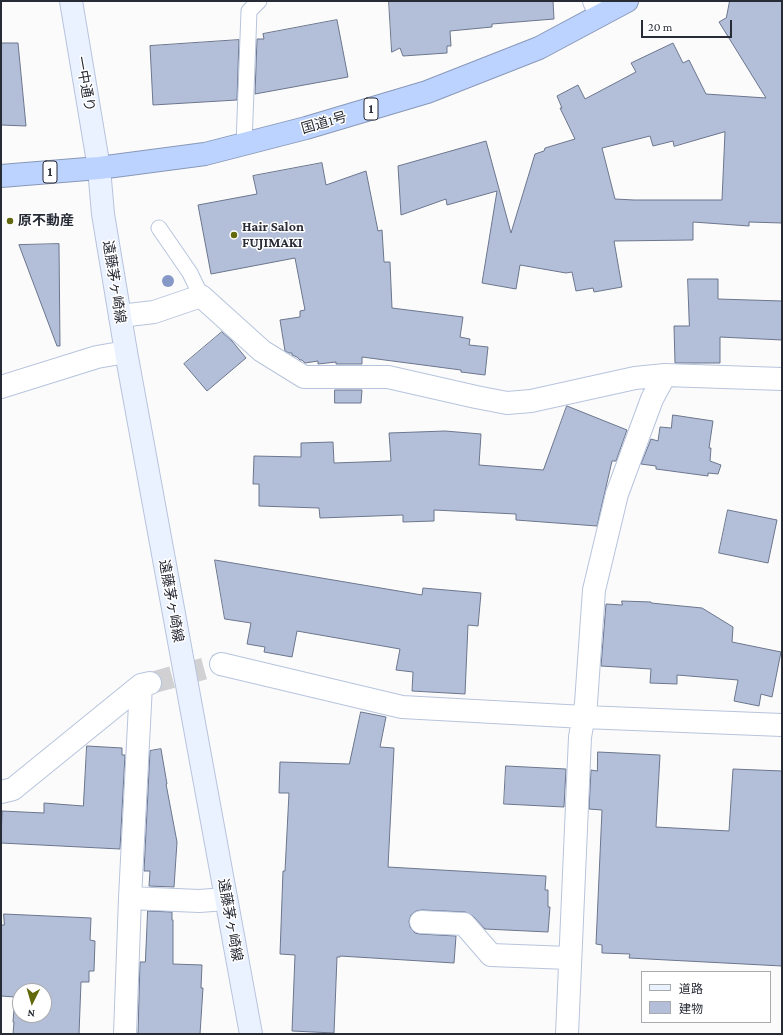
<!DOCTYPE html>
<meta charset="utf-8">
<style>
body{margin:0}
#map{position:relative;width:783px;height:1035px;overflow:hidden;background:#fbfbfb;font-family:"Crimson Pro","Noto Sans JP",serif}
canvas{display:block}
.frame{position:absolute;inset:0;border:2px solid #272b35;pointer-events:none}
.legend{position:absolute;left:641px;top:971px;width:130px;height:52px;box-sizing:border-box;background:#fff;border:1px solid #a9aaae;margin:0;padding:5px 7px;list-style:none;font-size:12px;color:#272b35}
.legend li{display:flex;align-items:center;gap:8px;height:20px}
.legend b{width:20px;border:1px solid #a9aaae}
.north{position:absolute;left:12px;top:983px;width:40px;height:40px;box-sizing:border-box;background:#fff;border:1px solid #a9aaae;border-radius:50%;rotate:185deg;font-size:11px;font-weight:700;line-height:16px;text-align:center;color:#272b35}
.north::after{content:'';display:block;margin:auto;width:14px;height:18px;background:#62690c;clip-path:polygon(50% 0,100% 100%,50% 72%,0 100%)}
.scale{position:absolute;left:641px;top:20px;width:91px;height:18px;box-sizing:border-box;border:2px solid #272b35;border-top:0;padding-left:5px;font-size:12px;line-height:14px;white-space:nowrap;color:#272b35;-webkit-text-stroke:3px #fff;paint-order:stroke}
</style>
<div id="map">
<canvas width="783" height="1035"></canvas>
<div class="frame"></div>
<ul class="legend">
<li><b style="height:5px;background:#ebf2ff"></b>道路</li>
<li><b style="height:11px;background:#b3bfd9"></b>建物</li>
</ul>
<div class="north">N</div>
<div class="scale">20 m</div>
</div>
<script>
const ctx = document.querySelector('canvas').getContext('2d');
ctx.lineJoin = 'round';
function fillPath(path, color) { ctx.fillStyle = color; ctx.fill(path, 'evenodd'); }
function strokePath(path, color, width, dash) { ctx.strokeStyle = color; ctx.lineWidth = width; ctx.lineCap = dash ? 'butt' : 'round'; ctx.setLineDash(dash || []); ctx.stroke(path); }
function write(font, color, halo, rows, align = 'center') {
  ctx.font = font + ' "Crimson Pro","Noto Sans JP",serif'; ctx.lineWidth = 3; ctx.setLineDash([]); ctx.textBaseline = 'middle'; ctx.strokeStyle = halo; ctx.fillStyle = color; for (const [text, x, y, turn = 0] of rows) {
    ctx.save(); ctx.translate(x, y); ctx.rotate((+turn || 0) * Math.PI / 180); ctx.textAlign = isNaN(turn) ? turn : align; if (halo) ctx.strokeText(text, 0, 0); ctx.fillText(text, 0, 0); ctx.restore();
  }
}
const building = new Path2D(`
 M389 1H553L554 19 492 24V27L450 31 451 46H447V53L403 56 400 48 392 52Z
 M730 1H782V223L749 222V226L693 222V240L614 241 622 287 594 292 593 288 576 291 572 272 566 273 520 265 516 289 482 283 497 191 447 205 446 199 401 215 398 166 486 141 511 233 535 154 544 151 545 148 575 139 560 108H562L557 96 578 85 585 99 636 72 631 63 673 43 683 63 689 60 706 94 766 98 719 22 726 18ZM725 132 722 200H634L615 199 602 148 650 136 653 146 673 141 674 146Z
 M337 20 348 77 255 94 257 39H264L263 34Z
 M239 40 237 100 153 105 150 46Z
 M1 43H18L26 126 1 125Z
 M322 163 326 185 366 171 378 231 382 230 384 262H390L392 308 463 317 460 337 470 339 469 345 488 347 485 375 461 372V370L362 357V364H336V362L318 364V361L305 363 302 360H300L297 357 292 355V353H289L285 351 280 320 300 317V311L305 310 295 258 211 274 198 205 257 194 253 176Z
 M59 244 60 346H57L19 245Z
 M688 279H718V299L782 301V340L720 337V363H675L674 326H689Z
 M222 332 232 341 246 358 207 391 184 364Z
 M335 390H362L361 403H335Z
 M567 406 627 430 616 461H612L597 526 516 520V514L434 510V521L403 522V515L320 518 319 508 259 506V484H253L254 456 301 457V443L333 442 334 463 391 461 389 433 445 431 481 434 479 465 543 470Z
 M673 415 713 421 709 448H711L710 461 721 465 718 474 708 473V476L656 469V466L641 464 651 439 658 441 660 427 671 428Z
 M728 510 777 520 768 563 719 553Z
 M215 560 422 595 423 588 481 593 478 626 468 625 465 694 412 691 413 672 396 670 400 649 297 631 292 657 264 652 265 647 247 644 251 623 225 619Z
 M622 601 651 602V603L702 608 733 627 732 642 781 652 772 697 761 694 759 706 734 701 738 680 677 675V684L650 683 651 669 601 666 606 604 622 605Z
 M361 712 386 717 380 747 394 748 388 867 546 876 545 890H548V907H550L548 932 485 929 473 916 465 912 422 910 416 911 411 915 409 921 410 927 415 933 420 934 456 936 454 963 340 956V957H337L334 1033 292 1031 295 955 280 954 283 871H285L289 793H279L280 762 349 764Z
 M87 746 122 748V755H125L120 849 1 843 2 811 44 813V803L83 806Z
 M161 749 167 784H166L177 842 174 887 149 886 150 871H144L150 751Z
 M598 752 660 755 656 827 729 831 733 769 782 771V966L629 958 630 954 602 953V945L596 944 602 810 589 809 591 770 597 771Z
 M506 766 566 769 564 807 504 804Z
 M148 911 172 912V920H173V964L202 965 201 988H203L200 1034H138L140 962H145Z
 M4 914 91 918 90 940 95 941 94 971H89V982H81L79 1034H13L14 1022H13L15 997 1 996V925H4ZM20 991H44V1015H20Z`);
const streetTunnel = new Path2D(`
 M151 683 221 664`);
const lane = new Path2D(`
 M244 144 249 11 259 1
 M159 228 190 273 201 296`);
const street = new Path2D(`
 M594 1 600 15
 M120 316 154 312 201 296 262 351 304 377H388L476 397 507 403 531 401 635 378 665 375 782 379
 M1 387 97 357 126 352
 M221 664 402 707 584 717 782 725
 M1 792 13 789 141 685 150 683
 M130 898 199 901 226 899
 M421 922 464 924 491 955 569 958
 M125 1034 130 898 141 685
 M567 1034 580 737 586 703 594 590 617 494 652 399 665 375`);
const secondary = new Path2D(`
 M71 1 99 168 103 214 126 352 251 1034`);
const highway = new Path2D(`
 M1 176 99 168 205 154 306 128 427 92 539 48 627 1`);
const trees = [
 [168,281]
];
const markers = [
 [10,221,4,"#62690c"],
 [234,235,4,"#62690c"]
];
const shields = [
 [371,109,14],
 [50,172,14]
];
const shieldNames = [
 ["1",371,109],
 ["1",50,172]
];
const streetNames = [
 ["一中通り",85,84,80],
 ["国道1号",324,123,-16],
 ["遠藤茅ヶ崎線",114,282,81],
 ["遠藤茅ヶ崎線",171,601,80],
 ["遠藤茅ヶ崎線",230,920,80]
];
const poiNames = [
 ["原不動産",18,221],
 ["Hair Salon",242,227],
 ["FUJIMAKI",242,243]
];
fillPath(building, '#b3bfd9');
strokePath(building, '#6b768d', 1);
strokePath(streetTunnel, '#d1d1d3', 22, [22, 11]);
strokePath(lane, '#b7c4dd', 17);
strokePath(street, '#b7c4dd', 24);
strokePath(secondary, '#b7c4dd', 24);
strokePath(highway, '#8898b8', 24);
strokePath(lane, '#fff', 15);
strokePath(street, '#fff', 22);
strokePath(secondary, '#ebf2ff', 22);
strokePath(highway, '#bdd3ff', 22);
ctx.fillStyle = '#8598c8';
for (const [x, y] of trees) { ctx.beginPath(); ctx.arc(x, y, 6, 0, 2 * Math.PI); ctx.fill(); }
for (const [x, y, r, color] of markers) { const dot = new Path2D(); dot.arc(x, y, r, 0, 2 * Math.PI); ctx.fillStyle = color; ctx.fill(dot); strokePath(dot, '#fff', 1.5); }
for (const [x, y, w] of shields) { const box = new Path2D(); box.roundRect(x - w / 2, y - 11, w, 22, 3); ctx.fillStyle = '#fff'; ctx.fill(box); strokePath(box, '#272b35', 1); }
write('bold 13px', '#272b35', null, shieldNames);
write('14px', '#272b35', '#fff', streetNames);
write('bold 14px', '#272b35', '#fff', poiNames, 'left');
</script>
